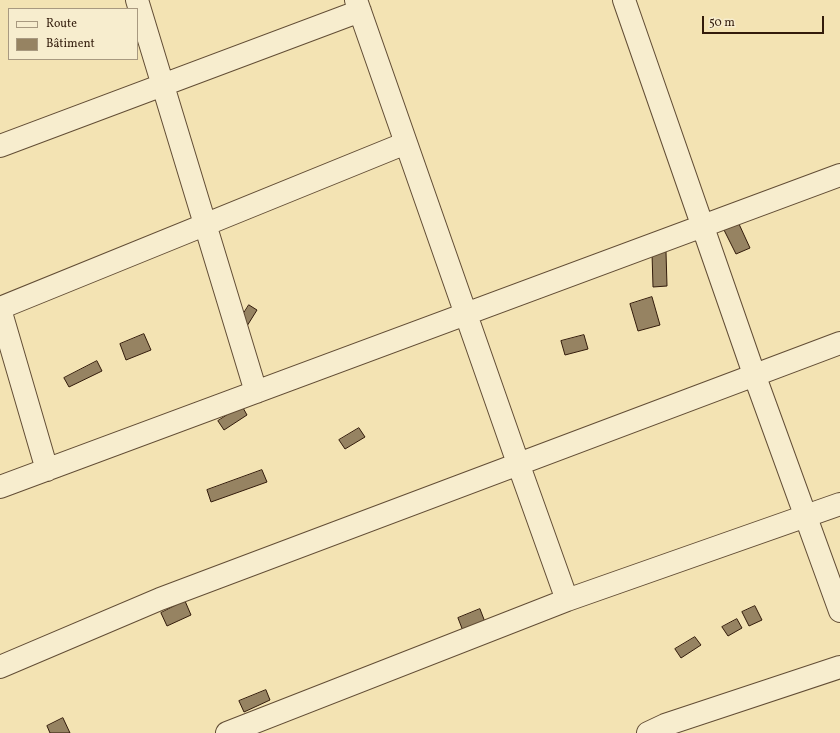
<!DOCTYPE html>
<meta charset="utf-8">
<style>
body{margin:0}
#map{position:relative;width:840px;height:733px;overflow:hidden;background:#f3e3b3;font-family:Vollkorn,serif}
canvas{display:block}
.legend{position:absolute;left:8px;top:8px;width:130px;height:52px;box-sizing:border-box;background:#f7edce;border:1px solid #a89980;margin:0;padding:5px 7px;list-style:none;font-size:12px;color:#321b0b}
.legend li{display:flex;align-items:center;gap:8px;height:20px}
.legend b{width:20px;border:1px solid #a89980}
.scale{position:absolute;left:702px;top:16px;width:122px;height:18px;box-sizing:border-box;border:2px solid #321b0b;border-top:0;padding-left:5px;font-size:12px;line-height:14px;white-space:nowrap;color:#321b0b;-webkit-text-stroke:3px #f7edce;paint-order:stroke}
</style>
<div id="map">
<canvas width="840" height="733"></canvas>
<ul class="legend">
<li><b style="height:5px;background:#f7edce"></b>Route</li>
<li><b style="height:11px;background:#968362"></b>Bâtiment</li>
</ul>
<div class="scale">50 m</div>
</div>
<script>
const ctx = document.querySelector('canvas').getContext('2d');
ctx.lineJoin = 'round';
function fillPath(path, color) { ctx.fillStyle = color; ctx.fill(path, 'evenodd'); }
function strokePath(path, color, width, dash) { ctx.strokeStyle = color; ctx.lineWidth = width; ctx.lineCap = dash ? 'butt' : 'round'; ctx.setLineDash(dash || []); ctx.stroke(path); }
const building = new Path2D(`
 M739 224 750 248 736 254 724 230Z
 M666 252 667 286 653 287 652 253Z
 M652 297 660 325 638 331 630 304Z
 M249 305 257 310 247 326 239 321Z
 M144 334 151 350 126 360 120 344Z
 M584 335 588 349 565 355 561 341Z
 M97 361 102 371 69 387 64 378Z
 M242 406 247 415 224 430 218 421Z
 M359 428 365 437 345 449 339 440Z
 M262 470 267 482 211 502 207 490Z
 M185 601 191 615 167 626 161 613Z
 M755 606 762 620 749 626 742 612Z
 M480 609 485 622 463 631 458 618Z
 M737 619 742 628 728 636 722 627Z
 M695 637 701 645 681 658 675 649Z
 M266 690 270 700 244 712 239 701Z
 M63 718 70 733H50L47 726Z`);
const minor = new Path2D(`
 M137 0 256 392
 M356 0 518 463 567 600
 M624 0 754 374 840 611
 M0 146 360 11
 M0 308 406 143
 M0 309 47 470
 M0 487 840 175
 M0 667 160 599 840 343
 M227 733 567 600 840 504
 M648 733 665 725 840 667`);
fillPath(building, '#968362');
strokePath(building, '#321b0b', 1);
strokePath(minor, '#624d35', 24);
strokePath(minor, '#f7edce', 22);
</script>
